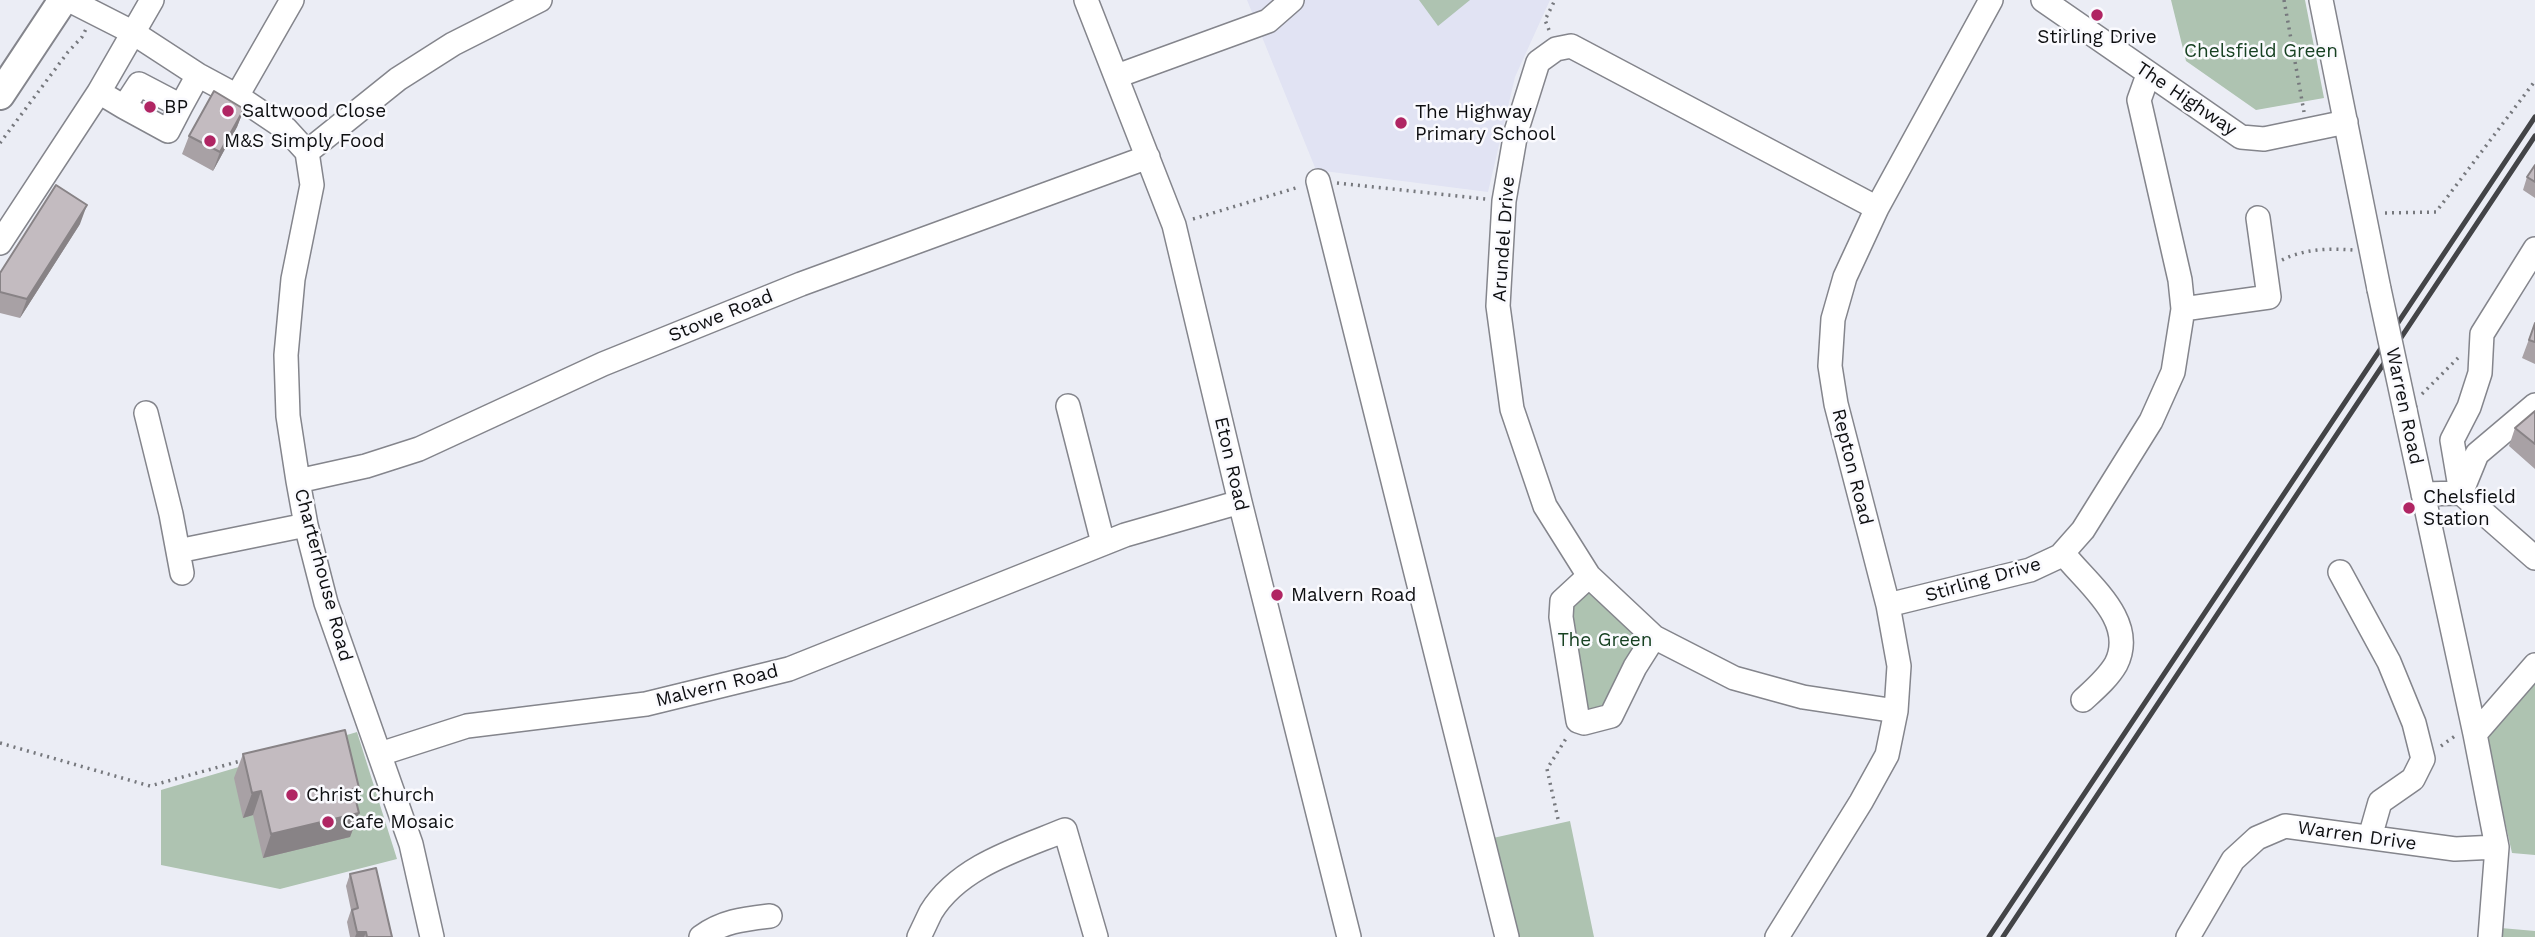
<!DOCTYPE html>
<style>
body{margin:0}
canvas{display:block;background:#ebedf5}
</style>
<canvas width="2535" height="937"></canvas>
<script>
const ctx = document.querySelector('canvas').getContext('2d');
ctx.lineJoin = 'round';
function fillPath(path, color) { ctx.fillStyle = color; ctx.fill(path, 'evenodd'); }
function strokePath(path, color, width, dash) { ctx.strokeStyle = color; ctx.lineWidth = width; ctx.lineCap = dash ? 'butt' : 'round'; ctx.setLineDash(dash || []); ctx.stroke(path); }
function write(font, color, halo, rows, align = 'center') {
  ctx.font = font + ' "Work Sans",sans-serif'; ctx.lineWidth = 5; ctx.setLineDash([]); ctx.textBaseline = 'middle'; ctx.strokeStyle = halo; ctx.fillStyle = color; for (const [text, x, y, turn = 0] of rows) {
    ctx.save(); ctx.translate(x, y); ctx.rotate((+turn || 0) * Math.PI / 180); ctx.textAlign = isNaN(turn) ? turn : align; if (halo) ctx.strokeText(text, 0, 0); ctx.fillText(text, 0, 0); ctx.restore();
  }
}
const built = new Path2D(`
 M1247 0H1550L1515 77 1488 192 1316 170Z`);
const green = new Path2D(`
 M1419 0H1470L1438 26Z
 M2171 0H2305L2324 98 2256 110 2186 61Z
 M1593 586 1641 635 1639 647 1605 706 1588 713 1567 608Z
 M2535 676V855L2512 853 2485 732Z
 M357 732 397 859 280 889 161 865V790Z
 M1570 821 1594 937H1515L1493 838Z
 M2501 928 2535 931V937H2498Z`);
const path = new Path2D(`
 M2284 0 2304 112
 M1549 30 1545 20 1555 0
 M0 143 68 52 82 37 86 29
 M1337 183 1486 199
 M2385 213 2436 212 2535 81
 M1193 219 1299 187
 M2282 260C2304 249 2329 248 2353 250
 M2422 394 2461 355
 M0 743 150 786 244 760
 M2441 746 2455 736
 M1558 819 1547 769 1567 737`);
const minor = new Path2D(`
 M69 0 132 32 198 75 237 96 286 129 307 152 312 185 293 279 286 355 288 416 298 481 306 525 326 603 411 844 432 937
 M1086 0 1174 225 1240 502 1349 937
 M2043 0 2241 137 2264 139 2346 122
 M2321 0 2379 289
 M1117 76 1268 21 1292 0
 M99 92 124 107 139 84 181 106 198 75
 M237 96 292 0
 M124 107 168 131 181 106
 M307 152 398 79 453 44 540 0
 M1318 181 1507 937
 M1877 208 1571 46 1556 49 1538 62 1516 132 1504 201 1498 306 1512 409 1545 506 1589 576 1654 637 1734 678 1803 697 1896 711
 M0 243 99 92 152 0
 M2183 309 2269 297 2258 218
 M1068 406 1103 543
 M2405 410 2475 734 2497 847 2490 937
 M146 413 171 514 182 573
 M298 481 366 466 419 449 603 364 801 284 1148 157
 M2461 493 2452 440 2469 407 2480 373 2482 334 2535 249
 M2461 493 2477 454 2535 405
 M2423 494 2461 493 2535 558
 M178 551 306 525
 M2063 553C2086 583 2138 620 2116 664 2108 678 2095 689 2083 700
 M2340 572 2389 662 2414 723 2423 759 2413 779 2380 802 2370 837
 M1589 576 1562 601 1561 617 1578 721 1584 723 1611 716 1635 667 1654 637
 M1888 605 2030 570 2060 556 2083 530 2151 421 2173 372 2183 309 2180 280 2139 100 2148 75
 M2475 734 2535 665
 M380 754 467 726 646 704 789 669 1125 535 1240 502
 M701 937C723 921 744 919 770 916
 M919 937C923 929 927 920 931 912 959 866 1019 849 1065 830L1096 937
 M1777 937 1861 802 1887 755 1896 711 1899 666 1888 605 1836 404 1830 366 1833 319 1845 277 1877 208 1991 0
 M2188 937 2233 860 2257 838 2285 826 2455 849 2497 847`);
const major = new Path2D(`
 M0 95 63 0`);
const rail = new Path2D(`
 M1989 937 2535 117
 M2003 937 2535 136`);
const minorBridge = new Path2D(`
 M2379 289 2405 410`);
const wall = new Path2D(`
 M244 109 237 127 213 171 182 154 189 136Z
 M2535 165V198L2523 190 2527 177Z
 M80 224 20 318 0 313V273Z
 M2535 323V364L2522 358Z
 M2535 411V469L2509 446 2515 428Z
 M243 754 355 798 359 813 350 837 263 858 253 815 243 818 234 778Z
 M350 874 392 937H350L347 922 351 910 346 886Z`);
const shadedWall = new Path2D(`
 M244 109 237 127 213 171 220 152Z
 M87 205 80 224 20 318 27 299Z
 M359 788 350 812 353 789Z
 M261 791 253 815 243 818 252 793Z
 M359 813 350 837 263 858 271 834Z
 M357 932H366L364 937H355Z`);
const building = new Path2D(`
 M214 91 244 109 220 152 189 136Z
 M2535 165V182L2527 177Z
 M56 185 87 205 27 299 0 292V273Z
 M2535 323V342L2529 340Z
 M2535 411V444L2515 428Z
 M345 730 359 788 353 789 359 813 271 834 261 791 252 793 243 754Z
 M376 868 392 937H367L366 932H357L352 910 358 908 350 874Z`);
const markers = [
 [2097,15,7,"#b02563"],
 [150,107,7,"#b02563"],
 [228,111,7,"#b02563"],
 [1401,123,7,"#b02563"],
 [210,141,7,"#b02563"],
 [2409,508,7,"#b02563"],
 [1277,595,7,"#b02563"],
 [292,795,7,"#b02563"],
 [328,822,7,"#b02563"]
];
const poiNames = [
 ["Stirling Drive",2097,37,"center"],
 ["BP",164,107],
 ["Saltwood Close",242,111],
 ["The Highway",1415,112],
 ["Primary School",1415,134],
 ["M&S Simply Food",224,141],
 ["Chelsfield",2423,497],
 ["Station",2423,519],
 ["Malvern Road",1291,595],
 ["Christ Church",306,795],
 ["Cafe Mosaic",342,822]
];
const parkNames = [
 ["Chelsfield Green",2261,51],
 ["The Green",1605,640]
];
const streetNames = [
 ["The Highway",2186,99,34],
 ["Arundel Drive",1504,239,-86],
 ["Stowe Road",721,316,-22],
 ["Warren Road",2404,406,78],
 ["Eton Road",1231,464,77],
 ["Repton Road",1852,467,76],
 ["Charterhouse Road",323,575,75],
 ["Stirling Drive",1983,580,-16],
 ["Malvern Road",717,686,-14],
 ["Warren Drive",2357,836,8]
];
fillPath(built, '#e1e3f3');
fillPath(green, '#aec3b1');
strokePath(minor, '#84858c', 26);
strokePath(major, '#84858c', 32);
strokePath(path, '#76787d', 3.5, [2, 5]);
strokePath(minor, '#fff', 23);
strokePath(major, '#fff', 28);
strokePath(rail, '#434447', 5);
strokePath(minorBridge, '#84858c', 26, []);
strokePath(minorBridge, '#fff', 23);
fillPath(wall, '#a8a1a5');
fillPath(shadedWall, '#888386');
fillPath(building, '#c3bbc0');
strokePath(building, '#888386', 2);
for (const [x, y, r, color] of markers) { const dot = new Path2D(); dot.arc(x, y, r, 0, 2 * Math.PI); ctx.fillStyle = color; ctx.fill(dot); strokePath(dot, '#fafafe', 2.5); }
write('19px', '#0e0f11', '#fafafe', poiNames, 'left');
write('19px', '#174122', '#fafafe', parkNames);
write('19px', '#0e0f11', '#fafafe', streetNames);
</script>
